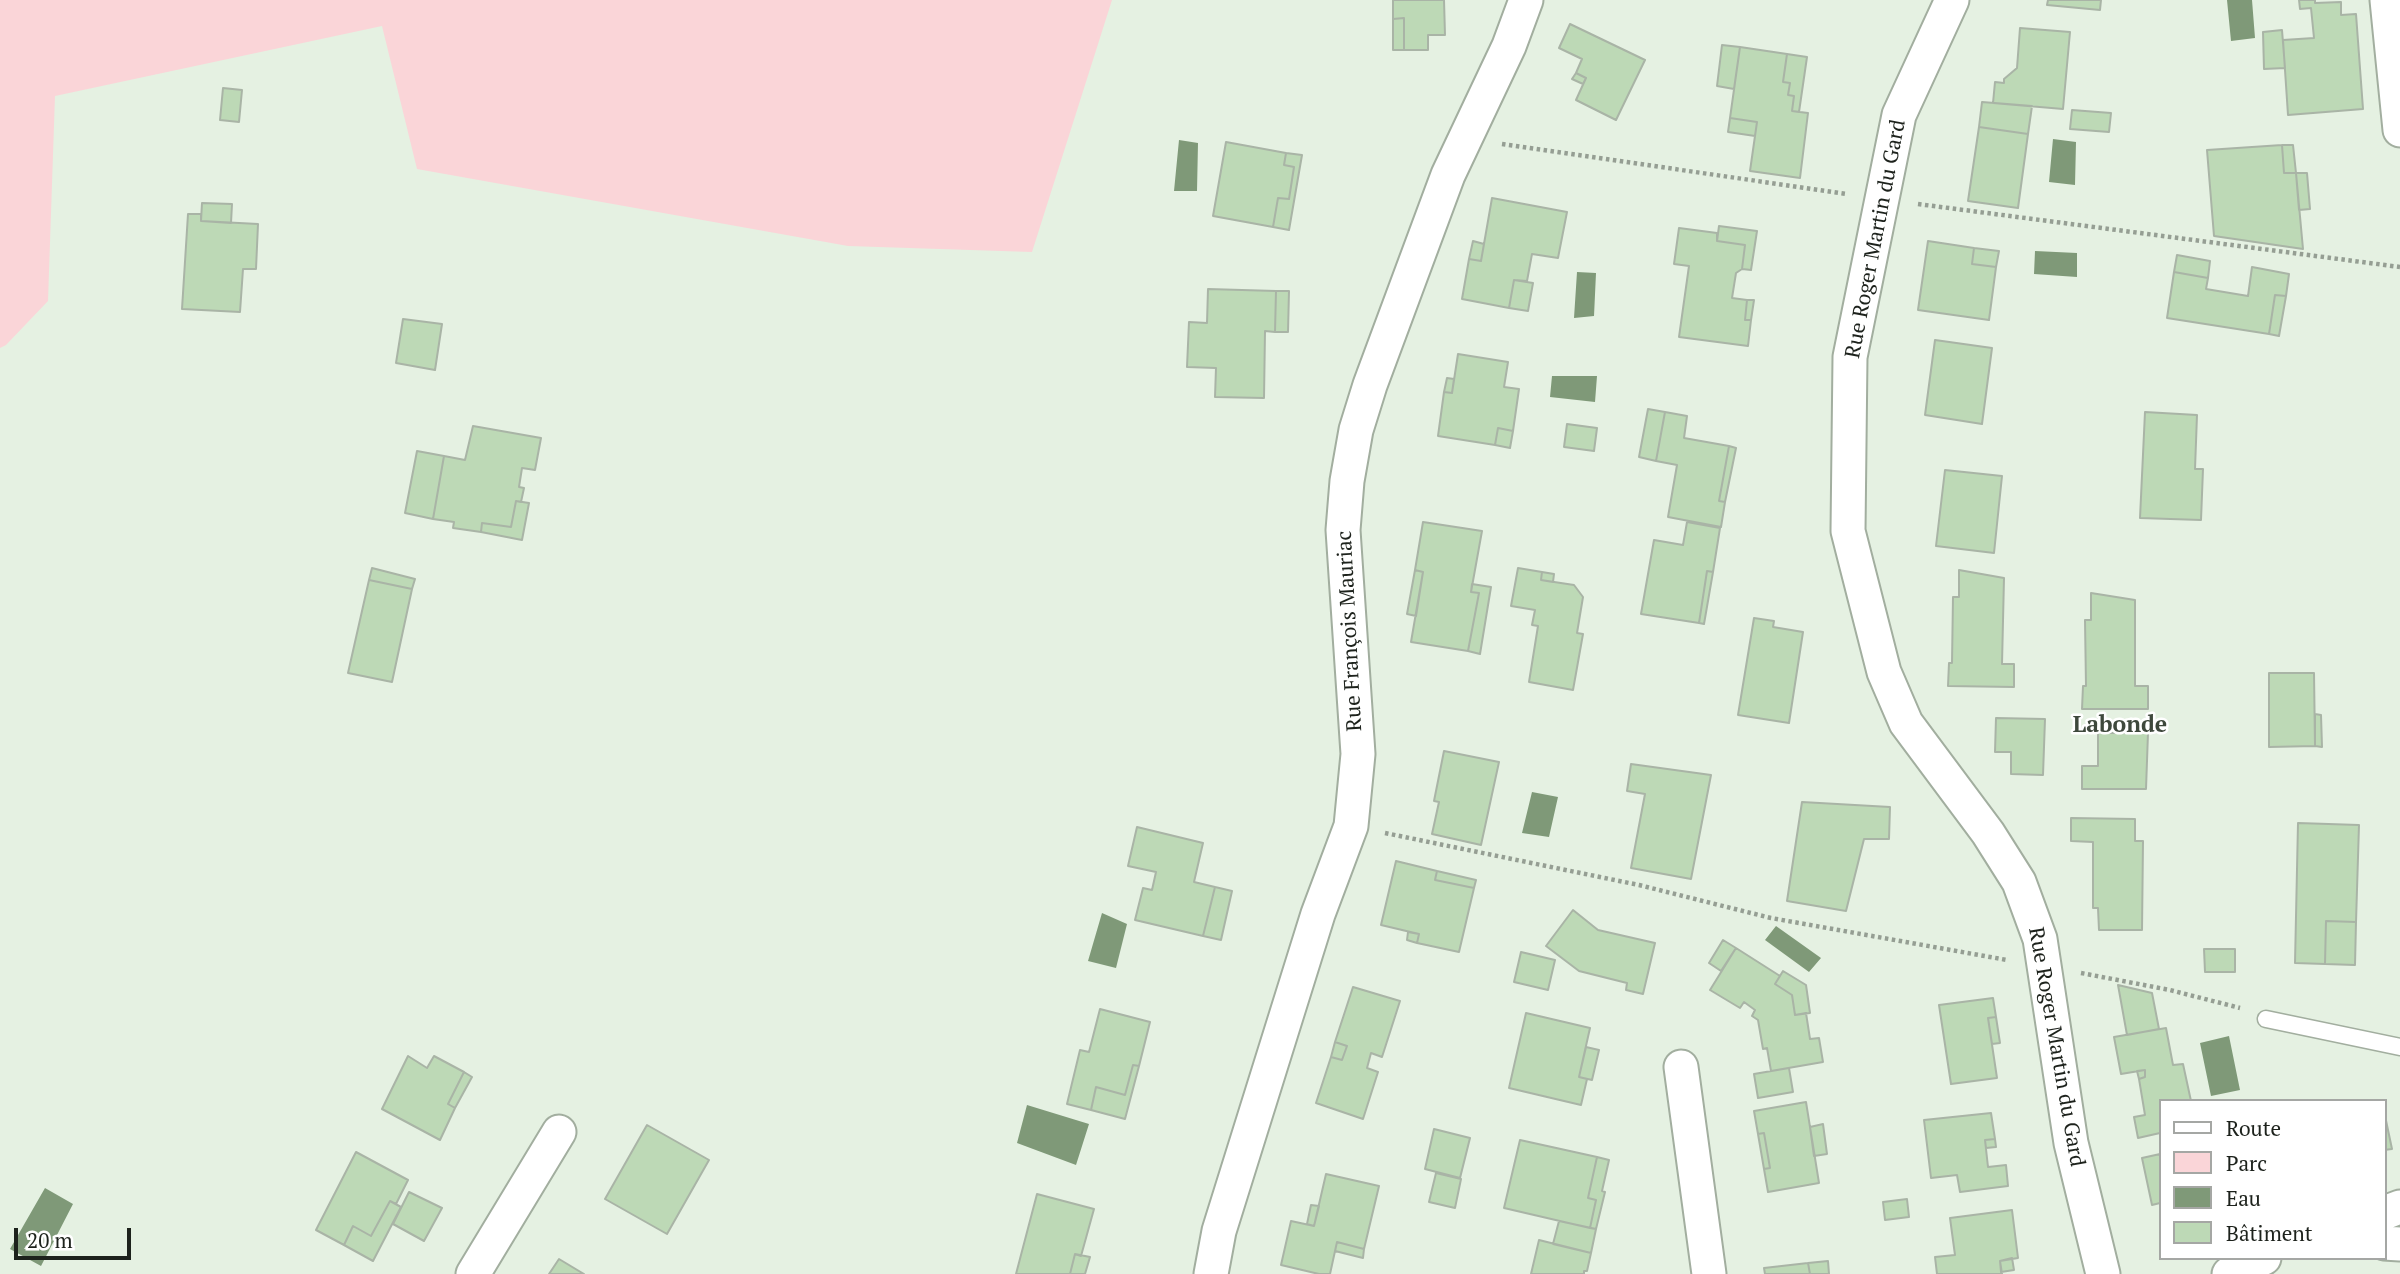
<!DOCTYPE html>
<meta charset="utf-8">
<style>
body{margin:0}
#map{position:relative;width:2400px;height:1274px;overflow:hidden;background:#e5f1e2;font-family:"PT Serif",serif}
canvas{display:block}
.legend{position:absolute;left:2159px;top:1099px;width:228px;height:161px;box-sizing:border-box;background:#fff;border:2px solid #a5a7a4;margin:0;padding:9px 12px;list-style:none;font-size:21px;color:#1d221c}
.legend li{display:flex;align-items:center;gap:14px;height:35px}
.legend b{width:35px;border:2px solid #a5a7a4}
.scale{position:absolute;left:14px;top:1228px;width:117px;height:32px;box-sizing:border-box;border:4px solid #1d221c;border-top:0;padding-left:9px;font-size:21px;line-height:24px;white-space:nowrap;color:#1d221c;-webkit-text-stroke:5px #fff;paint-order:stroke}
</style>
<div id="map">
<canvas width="2400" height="1274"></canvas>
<ul class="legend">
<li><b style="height:9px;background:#fff"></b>Route</li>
<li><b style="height:19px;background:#fad5d8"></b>Parc</li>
<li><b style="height:19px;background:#7f9978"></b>Eau</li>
<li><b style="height:19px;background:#bdd9b6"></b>Bâtiment</li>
</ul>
<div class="scale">20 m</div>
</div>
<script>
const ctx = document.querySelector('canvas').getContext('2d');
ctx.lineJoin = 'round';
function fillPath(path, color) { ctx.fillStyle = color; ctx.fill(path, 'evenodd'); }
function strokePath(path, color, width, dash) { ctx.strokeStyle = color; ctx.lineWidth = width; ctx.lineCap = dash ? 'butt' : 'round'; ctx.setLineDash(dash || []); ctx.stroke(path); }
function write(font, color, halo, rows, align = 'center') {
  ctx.font = font + ' "PT Serif",serif'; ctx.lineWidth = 5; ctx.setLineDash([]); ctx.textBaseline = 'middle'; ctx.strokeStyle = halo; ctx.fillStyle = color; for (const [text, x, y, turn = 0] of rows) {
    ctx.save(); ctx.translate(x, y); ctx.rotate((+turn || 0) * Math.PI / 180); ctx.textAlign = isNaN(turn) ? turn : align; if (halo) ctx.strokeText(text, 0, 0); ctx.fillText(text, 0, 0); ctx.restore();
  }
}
const green = new Path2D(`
 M0 0H1112L1032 252 848 246 417 169 382 26 55 96 48 301 6 345 0 348Z`);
const water = new Path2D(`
 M2227 0H2252L2255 38 2231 41Z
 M2053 139 2076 142 2075 185 2049 182Z
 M1179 140 1198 143 1197 191H1174Z
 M2035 251 2077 253V277L2034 274Z
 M1577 272 1596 273 1594 316 1574 318Z
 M1552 376H1597L1595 402 1550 397Z
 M1532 792 1558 797 1549 837 1522 833Z
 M1102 913 1127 924 1116 968 1088 961Z
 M1776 926 1821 958 1809 972 1765 940Z
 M2229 1036 2240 1090 2211 1096 2200 1043Z
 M1027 1105 1089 1124 1076 1165 1017 1143Z
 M45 1188 73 1204 41 1266 10 1249Z`);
const building = new Path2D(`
 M1393 0H1444L1445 35H1428V50H1404V18L1393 19Z
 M2048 0H2101L2100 10 2047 5Z
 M2299 0H2315V3L2341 2V15L2356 14 2363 109 2288 115 2283 40 2314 38 2311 8 2300 9Z
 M1404 18V50H1393V19Z
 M1570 24 1645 60 1616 120 1576 100 1586 78 1576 73 1582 59 1559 48Z
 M2020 28 2070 32 2063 109 1993 103 1995 82 2004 83V79L2017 68Z
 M2282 30 2285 68 2264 69 2263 32Z
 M1722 45 1740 47 1734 89 1717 86Z
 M1740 47 1787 54 1783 82 1790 83 1788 95 1794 96 1792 111 1808 113 1800 178 1750 171 1757 122 1730 118Z
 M1787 54 1807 57 1799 112 1792 111 1794 96 1788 95 1790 83 1783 82Z
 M1576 73 1586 78 1583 84 1572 79Z
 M223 88 242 90 239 122 220 120Z
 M1982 102 2032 106 2028 134 1979 127Z
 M2072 110 2111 113 2109 132 2070 129Z
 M1730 118 1757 122 1755 136 1728 132Z
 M1979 127 2028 134 2018 208 1968 201Z
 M1226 142 1286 153 1284 165 1294 167 1289 199 1278 198 1273 227 1213 216Z
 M2282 145H2293L2296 173H2284Z
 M2282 145 2284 173H2296L2303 249 2214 236 2207 150Z
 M1286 153 1302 155 1289 230 1273 227 1278 198 1289 199 1294 167 1284 165Z
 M2296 173H2307L2310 209 2299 210Z
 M1492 198 1567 212 1558 258 1532 254 1527 281 1514 280 1509 308 1462 299 1469 259 1481 261Z
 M202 203 232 204 231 223 201 221Z
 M188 214H201V221L258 224 256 269H243L240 312 182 309Z
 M1719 226 1757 231 1751 270 1742 269 1745 245 1717 241Z
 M1679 228 1717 233V241L1745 245 1742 269 1736 273 1732 298 1747 300 1745 320H1751L1748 346 1679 337 1689 266 1674 264Z
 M1473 241 1484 244 1481 261 1469 259Z
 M1928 241 1974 248 1972 264 1996 267 1989 320 1918 310Z
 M1974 248 1999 251 1996 267 1972 264Z
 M2177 255 2210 261 2208 278 2174 272Z
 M2252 267 2289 274 2286 296 2275 295 2269 334 2167 318 2174 272 2208 278 2206 289 2248 296Z
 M1514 280 1533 283 1528 311 1509 308Z
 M1208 289 1276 291 1275 332 1265 331 1264 398 1215 397 1216 368 1187 367 1189 322 1207 323Z
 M1276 291H1289L1288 332H1275Z
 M2275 295 2286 296 2279 336 2269 334Z
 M1747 300H1754L1751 320H1745Z
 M403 319 442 324 435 370 396 363Z
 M1935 340 1992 348 1982 424 1925 415Z
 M1458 354 1508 362 1504 387 1519 389 1513 431 1498 428 1495 445 1438 436 1444 392 1452 393Z
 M1447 378 1454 379 1452 393 1444 392Z
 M1648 409 1665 412 1656 461 1639 457Z
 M1665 412 1687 416 1684 438 1729 446 1719 501 1725 502 1721 527 1668 517 1677 465 1656 461Z
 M2145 412 2197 415 2195 469H2203L2201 520 2140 518Z
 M1567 424 1597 428 1594 451 1564 447Z
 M473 426 541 438 535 470 522 468 519 487 524 488 521 502 516 501 511 527 482 523 481 532 453 528 454 522 433 519 444 456 465 460Z
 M1498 428 1513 431 1510 448 1495 445Z
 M1729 446 1736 448 1725 502 1719 501Z
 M417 451 444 456 433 519 405 513Z
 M1945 470 2002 476 1994 553 1936 546Z
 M516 501 529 503 522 540 481 532 482 523 511 527Z
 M1423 522 1482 531 1471 592 1479 593 1468 651 1411 642 1423 572 1415 570Z
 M1687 522 1720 528 1713 572 1707 571 1699 623 1641 614 1654 540 1683 545Z
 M372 568 415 579 412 589 369 580Z
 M1518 568 1542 572 1541 580 1574 585 1583 597 1577 633 1583 634 1573 690 1529 682 1538 626 1532 625 1535 610 1511 606Z
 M1415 570 1423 572 1416 616 1407 614Z
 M1959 570 2004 578 2002 664H2014V687L1948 686 1949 663H1952L1953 597H1959Z
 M1707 571 1713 572 1704 624 1699 623Z
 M1542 572 1554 574 1553 582 1541 580Z
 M369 580 412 589 392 682 348 673Z
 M1472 584 1491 587 1480 654 1468 651 1479 593 1471 592Z
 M2091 593 2135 600V686H2148V709H2082L2083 686H2086L2085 620H2091Z
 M1754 618 1774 621 1773 627 1803 632 1789 723 1738 715Z
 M2269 673H2314L2315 746 2269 747Z
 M2315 714 2321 715 2322 747 2315 746Z
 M1996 718 2045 719 2043 775 2011 774V752H1995Z
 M2098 733H2148L2146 789H2082V766H2098Z
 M1444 751 1499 762 1481 845 1432 834 1439 802 1434 801Z
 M1631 764 1711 775 1691 879 1631 868 1645 794 1627 791Z
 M1802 802 1890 807 1889 839H1864L1846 911 1787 901Z
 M2071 818 2135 819V841H2143L2142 930H2099L2098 908H2093V842L2071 841Z
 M2298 823 2359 825 2356 922 2326 921 2325 964 2295 963Z
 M1137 827 1203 843 1194 882 1215 887 1203 936 1135 920 1143 888 1152 890 1156 872 1128 866Z
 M1396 861 1437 871 1435 880 1474 888 1459 952 1417 943 1419 934 1381 925Z
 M1437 871 1476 880 1474 888 1435 880Z
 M1215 887 1232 891 1221 940 1203 936Z
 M1573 910 1598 930 1655 943 1643 994 1626 990 1627 983 1579 971 1546 946Z
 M2326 921 2356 922 2355 965 2325 964Z
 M1408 932 1419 934 1417 943 1407 940Z
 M1723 940 1736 948 1721 971 1709 963Z
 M1736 948 1780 976 1775 984 1792 995 1795 1015 1806 1013 1810 1039 1819 1038 1823 1062 1771 1071 1767 1048 1763 1049 1758 1020 1752 1016 1755 1010 1744 1002 1740 1008 1710 990Z
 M2204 949H2235V972H2205Z
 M1521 952 1555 960 1548 990 1514 982Z
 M1783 971 1806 985 1810 1013 1795 1015 1792 995 1775 984Z
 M2118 985 2152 993 2159 1029 2127 1035Z
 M1353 987 1400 1001 1382 1057 1371 1053 1367 1068 1378 1072 1363 1119 1316 1103 1331 1057 1342 1060 1347 1046 1335 1042Z
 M1993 998 1996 1017 1988 1018 1997 1078 1951 1084 1939 1005Z
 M1100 1009 1150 1022 1139 1066 1133 1065 1125 1095 1096 1087 1091 1110 1067 1104 1080 1050 1089 1052Z
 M1526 1013 1590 1028 1579 1077 1587 1079 1581 1105 1509 1088Z
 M1996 1017 2000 1043 1992 1044 1988 1018Z
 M2166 1028 2173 1065 2183 1064 2191 1101H2160V1133L2138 1138 2134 1117 2145 1115 2139 1079 2145 1077V1070L2121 1074 2114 1037Z
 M1335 1042 1347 1046 1342 1060 1331 1057Z
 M1586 1047 1599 1050 1592 1080 1579 1077Z
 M408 1056 427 1068 434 1056 464 1072 448 1104 455 1108 440 1140 382 1109Z
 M1133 1065 1139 1066 1125 1119 1091 1110 1096 1087 1125 1095Z
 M1789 1068 1793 1092 1758 1098 1754 1074Z
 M2145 1070V1077L2139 1079 2137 1071Z
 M464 1072 472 1077 455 1108 448 1104Z
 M1806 1102 1819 1183 1768 1192 1764 1169 1770 1168 1764 1133 1758 1134 1754 1111Z
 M2384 1111 2392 1149 2384 1150Z
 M1991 1113 1995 1139 1985 1140 1988 1167 2006 1165 2008 1186 1960 1192 1957 1175 1931 1178 1924 1120Z
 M1823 1124 1827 1154 1814 1156 1810 1127Z
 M647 1125 709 1160 667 1234 605 1199Z
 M1434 1129 1470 1138 1460 1178 1425 1169Z
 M1764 1133 1770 1168 1764 1169 1758 1134Z
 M1995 1139 1996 1147 1986 1148 1985 1140Z
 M1520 1140 1597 1157 1588 1198 1596 1200 1590 1228 1504 1208Z
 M356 1152 408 1180 396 1204 390 1201 371 1236 353 1226 344 1245 316 1230Z
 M2160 1154V1203L2152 1205 2142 1158Z
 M1597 1157 1609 1160 1602 1191 1605 1192 1596 1229 1590 1228 1596 1200 1588 1198Z
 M1436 1173 1461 1179 1455 1208 1429 1202Z
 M1326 1174 1379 1186 1364 1249 1337 1242 1330 1274H1319L1281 1265 1291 1221 1314 1226Z
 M409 1192 442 1208 424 1241 393 1224Z
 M1037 1194 1094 1209 1081 1256 1075 1254 1070 1274H1016Z
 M1907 1199 1909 1217 1885 1220 1883 1202Z
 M390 1201 401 1207 373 1261 344 1245 353 1226 371 1236Z
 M1311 1205 1319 1206 1314 1226 1307 1224Z
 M2012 1210 2018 1258 2000 1261 2002 1274H1937L1935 1257 1955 1255 1950 1218Z
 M1559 1221 1596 1229 1591 1253 1553 1244Z
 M1539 1240 1591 1253 1587 1271H1584V1274H1531Z
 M1337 1242 1364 1249 1363 1258 1335 1251Z
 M1075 1254 1090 1257 1085 1274H1070Z
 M2012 1258 2014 1270 2001 1272 2000 1261Z
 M559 1259 584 1274H549Z
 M1828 1261 1829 1274H1810L1808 1263Z
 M1808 1263 1810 1274H1765L1764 1268Z`);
const path = new Path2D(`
 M1502 144 1847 194
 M1918 204 2400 267
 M1385 833 1639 885 1771 918 2007 960
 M2081 973 2170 990 2240 1008`);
const service = new Path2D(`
 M2266 1019 2400 1047`);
const minor = new Path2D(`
 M1952 0 1899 115 1850 357 1848 531 1884 672 1906 723 1988 833 2019 882 2040 939 2071 1143 2103 1274
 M2387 0 2400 130
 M1681 1067 1709 1274
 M2384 1213 2400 1207
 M2384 1243 2400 1244
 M473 1274 559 1132
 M1211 1274 1219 1231 1318 914 1351 826 1358 754 1343 530 1347 481 1356 430 1370 385 1448 175 1509 46 1526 0
 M2229 1274 2264 1258`);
const streetNames = [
 ["Rue Roger Martin du Gard",1876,239,-79],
 ["Rue François Mauriac",1350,631,-93],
 ["Rue Roger Martin du Gard",2056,1047,80]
];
const neighbourhoodNames = [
 ["Labonde",2120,725]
];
fillPath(green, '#fad5d8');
fillPath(water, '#7f9978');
fillPath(building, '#bdd9b6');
strokePath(building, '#a9b4a6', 2);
strokePath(service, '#a2ae9f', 19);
strokePath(minor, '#a2ae9f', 37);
strokePath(path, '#959e93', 4.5, [3.5, 3.5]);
strokePath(service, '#fff', 16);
strokePath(minor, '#fff', 33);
write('21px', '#1d221c', '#fff', streetNames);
write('bold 23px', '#3e483c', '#fff', neighbourhoodNames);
</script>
